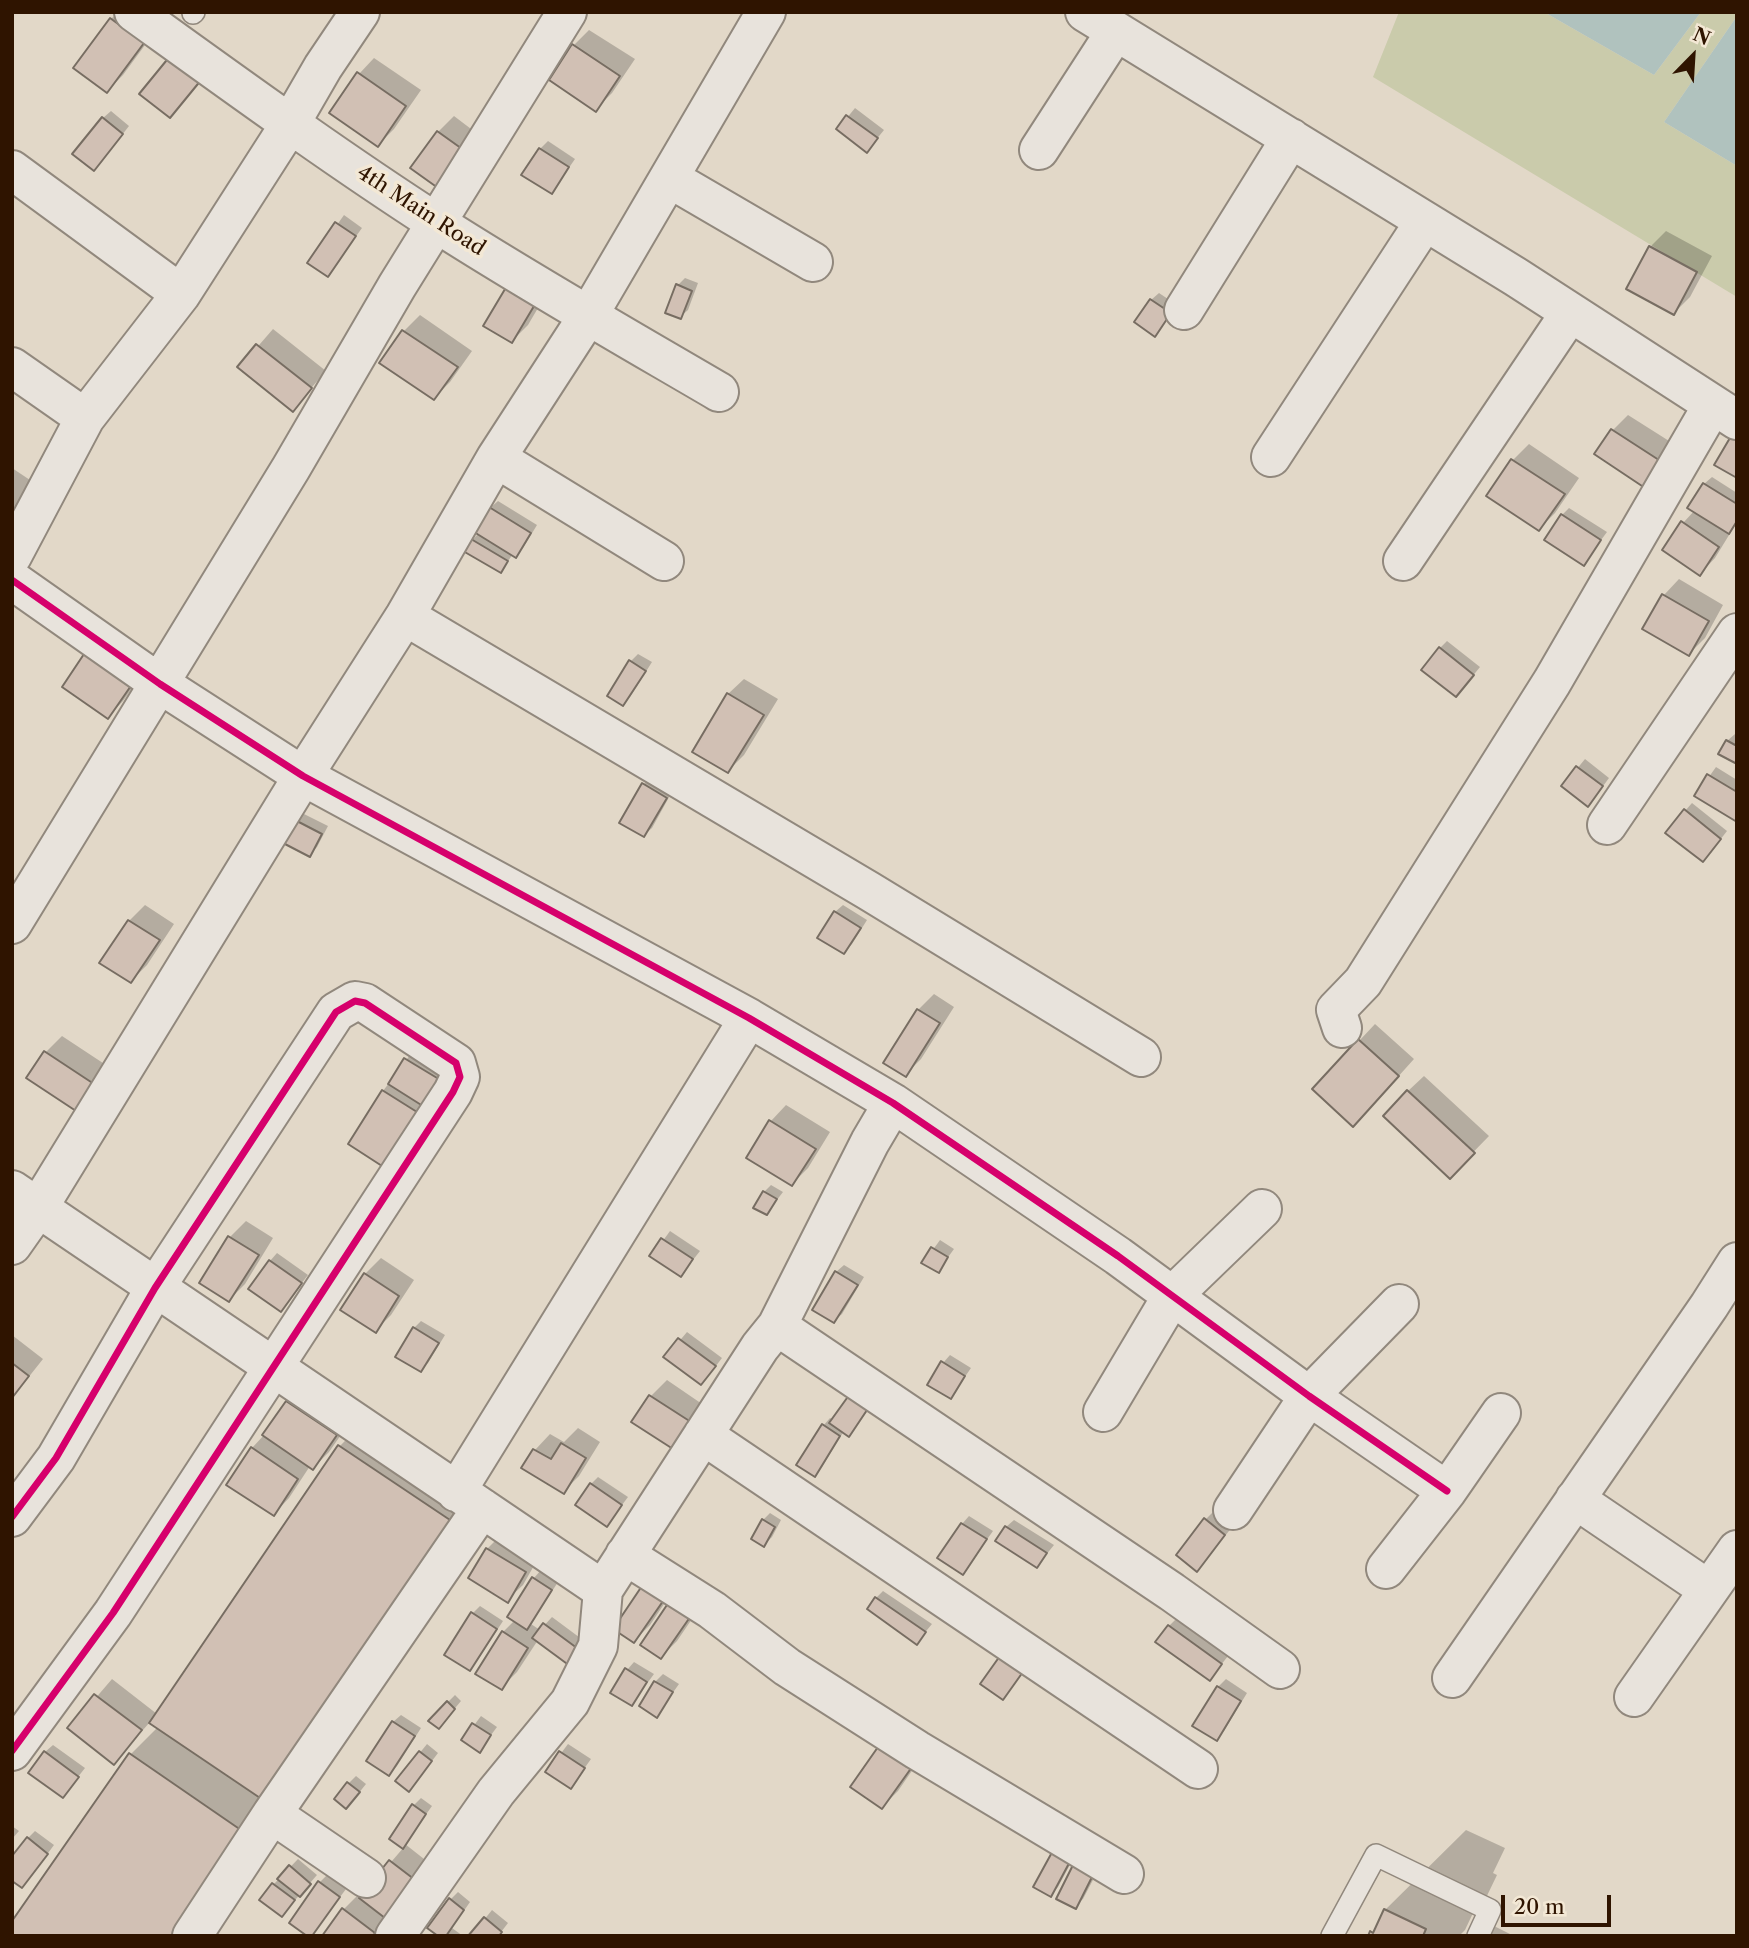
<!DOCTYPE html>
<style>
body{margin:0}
#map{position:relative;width:1749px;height:1948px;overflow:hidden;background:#e2d8c8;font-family:"Libre Caslon Text",serif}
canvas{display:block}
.frame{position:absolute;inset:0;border:14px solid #2f1400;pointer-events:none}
.north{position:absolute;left:1658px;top:21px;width:70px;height:70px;-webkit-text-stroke:5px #f3e8d5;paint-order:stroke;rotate:24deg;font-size:19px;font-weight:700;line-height:28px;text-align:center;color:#2f1400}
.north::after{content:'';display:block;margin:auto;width:24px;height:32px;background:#2f1400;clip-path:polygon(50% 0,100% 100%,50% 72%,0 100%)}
.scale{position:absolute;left:1501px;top:1895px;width:110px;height:32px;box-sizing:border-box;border:4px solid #2f1400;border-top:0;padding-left:9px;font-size:21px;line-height:24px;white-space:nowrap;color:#2f1400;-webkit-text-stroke:5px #f3e8d5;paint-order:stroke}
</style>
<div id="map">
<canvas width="1749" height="1948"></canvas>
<div class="frame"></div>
<div class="north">N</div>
<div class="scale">20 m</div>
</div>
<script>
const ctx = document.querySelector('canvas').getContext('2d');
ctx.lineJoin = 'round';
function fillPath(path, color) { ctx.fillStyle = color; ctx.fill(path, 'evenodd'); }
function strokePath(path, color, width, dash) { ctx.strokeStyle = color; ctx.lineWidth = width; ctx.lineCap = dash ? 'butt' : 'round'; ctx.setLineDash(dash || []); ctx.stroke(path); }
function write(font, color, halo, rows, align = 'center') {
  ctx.font = font + ' "Libre Caslon Text",serif'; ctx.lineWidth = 7; ctx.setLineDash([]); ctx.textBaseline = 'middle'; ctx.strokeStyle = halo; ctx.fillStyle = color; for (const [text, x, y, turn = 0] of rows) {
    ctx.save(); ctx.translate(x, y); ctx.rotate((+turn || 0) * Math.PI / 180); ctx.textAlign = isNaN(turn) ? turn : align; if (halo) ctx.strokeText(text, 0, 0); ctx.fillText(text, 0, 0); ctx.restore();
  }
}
const green = new Path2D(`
 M1399 12H1544L1654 75 1701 12H1737V16L1664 122 1737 166V297L1373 77Z`);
const water = new Path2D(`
 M1544 12H1701L1654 75Z
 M1737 16V166L1664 122Z`);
const shadow = new Path2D(`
 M118 12 159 26 123 75 107 91 111 19Z
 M589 30 635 59 612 93 596 109 574 45Z
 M374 58 421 90 394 129 378 145 359 74Z
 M855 108 884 130 867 151 838 129Z
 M111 111 129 126 101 162 103 118Z
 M454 116 479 135 438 186V132Z
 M548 141 575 159 552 192 540 149Z
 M344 215 362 228 328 275 310 263Z
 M1666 231 1712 256 1690 297 1674 313 1650 247Z
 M685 278 698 283 688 310 680 317 678 285Z
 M555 279 528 325 512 341 485 325Z
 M1159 293 1177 305 1155 335 1151 300Z
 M420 315 472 351 450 382 434 398 382 363 404 331Z
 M273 329 326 371 293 409 240 367Z
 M1628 415 1677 446 1661 470 1612 431Z
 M1529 444 1579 478 1555 513 1539 529 1489 495 1513 460Z
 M12 468 39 486 12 525Z
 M1712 477 1737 493V522L1715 558 1700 574 1683 523 1695 510 1704 484Z
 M498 501 537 525 523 548 515 555 513 554 501 571 472 540 479 533 490 508Z
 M1569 508 1607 532 1584 563 1562 515Z
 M1679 579 1723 605 1705 638 1689 654 1664 595Z
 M1447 641 1480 667 1463 688 1440 648Z
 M638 654 652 662 630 697 623 704 631 661Z
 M150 663 123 701 108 717 64 687Z
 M744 679 778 699 744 755 728 771V694Z
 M1735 734 1737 735V762L1727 741Z
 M1585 759 1609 778 1595 797 1563 786Z
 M1716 767 1737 780V820L1696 795Z
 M651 777 673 790 652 828 644 835V784Z
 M1692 803 1727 831 1710 853 1685 811Z
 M304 814 328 826 317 847 310 854 296 821Z
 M145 905 174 924 147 965 131 981 129 921Z
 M843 905 867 920 852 944 844 952 835 912Z
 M934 994 954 1007 921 1059 905 1075 885 1063 918 1010Z
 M1375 1024 1414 1059 1369 1109 1314 1089Z
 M62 1036 109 1067 92 1093 29 1078 46 1052Z
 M413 1051 448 1073 398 1148 383 1091Z
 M1424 1076 1489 1136 1450 1176 1408 1091Z
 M786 1105 830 1132 808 1168 792 1184 771 1121Z
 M771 1185 783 1192 767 1213 764 1192Z
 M246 1221 273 1238 245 1284 229 1300 201 1282 230 1237Z
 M670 1231 700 1251 681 1275 652 1256Z
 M940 1240 954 1249 938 1271 924 1262Z
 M277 1253 308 1275 281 1310 270 1261Z
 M381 1258 414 1280 391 1315 375 1331 365 1274Z
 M844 1265 864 1277 842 1314 834 1321 836 1272Z
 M421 1321 445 1335 428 1363 420 1370 414 1328Z
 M687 1332 722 1358 709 1375 666 1357Z
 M12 1335 43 1359 12 1398Z
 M950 1355 971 1368 951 1397 943 1363Z
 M667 1380 705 1406 673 1447 634 1422 651 1396Z
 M303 1386 352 1419 329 1452 313 1468 310 1466 289 1498 274 1514 228 1484 252 1448 264 1435 288 1402Z
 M878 1396 856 1427 849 1434 844 1431 822 1467 814 1475 823 1426 830 1418 834 1420Z
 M371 1414 489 1494 194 1936 12 1924 131 1754 158 1727 150 1722 114 1763 70 1728 112 1679 157 1714 340 1446Z
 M578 1428 600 1442 579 1476 563 1492 523 1467 535 1450 550 1434 564 1442Z
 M598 1477 628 1497 607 1525 591 1484Z
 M1213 1512 1232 1527 1205 1562 1206 1519Z
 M770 1513 781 1520 772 1537 764 1545 763 1520Z
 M969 1516 993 1531 963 1573 962 1524Z
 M1014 1520 1054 1545 1037 1566 1006 1527Z
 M503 1533 540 1555 523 1585 507 1600 487 1549Z
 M541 1570 558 1582 531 1624 540 1630 552 1617 587 1643 577 1656 538 1640 517 1672 501 1688 503 1632 515 1620 509 1617 534 1578Z
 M684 1574 650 1625 634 1641 616 1628Z
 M711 1591 677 1641 661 1657 643 1645Z
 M883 1591 932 1624 917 1642 876 1598Z
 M480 1606 503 1621 477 1661 470 1669 472 1614Z
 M1176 1619 1228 1656 1210 1679 1169 1626Z
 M634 1662 654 1674 632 1704 627 1670Z
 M663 1674 679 1684 657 1715 641 1705 655 1682Z
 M1226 1679 1247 1693 1224 1731 1217 1739 1218 1687Z
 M455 1695 461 1701 446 1719 448 1702Z
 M401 1715 421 1728 397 1766 389 1774 393 1722Z
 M481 1716 497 1727 479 1751 463 1740Z
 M931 1743 898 1791 882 1807 853 1786Z
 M427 1744 438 1753 416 1782 397 1781Z
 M568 1744 591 1759 571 1787 547 1772Z
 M53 1745 85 1768 63 1796 45 1752Z
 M356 1776 366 1784 354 1799 348 1784Z
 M421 1798 432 1806 405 1844 438 1870 388 1918 375 1936H324L343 1910 359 1894 362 1896 404 1847 414 1805Z
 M12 1826 19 1831 12 1839Z
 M1466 1830 1505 1848 1493 1873 1497 1875 1484 1902 1473 1913 1465 1930 1459 1936H1370L1378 1926 1385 1910Z
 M35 1831 54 1845 29 1879 28 1838Z
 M1080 1846 1058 1887 1051 1895 1035 1886Z
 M298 1859 317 1875 289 1907 273 1885Z
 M1104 1859 1083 1899 1075 1906 1059 1898Z
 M327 1875 346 1889 311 1936 320 1882Z
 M458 1892 470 1902 452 1928 463 1936H433L450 1900Z
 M492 1910 508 1923 498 1936H471Z
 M1494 1926 1514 1936H1484Z`);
const building = new Path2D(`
 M110 18 144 43 107 93 73 68Z
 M572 44 620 76 596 112 549 80Z
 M175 50 206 74 170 118 139 94Z
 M357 72 406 106 378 147 329 113Z
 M846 115 878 138 867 153 836 129Z
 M102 117 123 134 94 171 72 154Z
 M437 131 465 151 438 188 410 168Z
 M539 148 569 167 552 194 521 175Z
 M335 222 356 236 328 277 307 263Z
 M1649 246 1697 272 1674 315 1626 289Z
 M511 279 540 296 512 343 483 326Z
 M676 284 692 291 681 319 665 313Z
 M1150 299 1171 313 1155 337 1134 322Z
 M402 330 458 367 434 400 379 363Z
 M256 344 312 388 293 412 237 367Z
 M1737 426V478L1714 465Z
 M1611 429 1662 462 1645 488 1594 454Z
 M1511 459 1565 494 1539 531 1486 496Z
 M1703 483 1737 504V521L1729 534 1687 508Z
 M489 507 531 533 516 558 474 532Z
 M1561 514 1601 540 1584 566 1544 540Z
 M1681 521 1719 547 1700 576 1662 550Z
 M471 539 508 561 501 573 463 551Z
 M1662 594 1709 621 1689 656 1642 629Z
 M1439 647 1474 675 1456 697 1421 670Z
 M88 648 135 680 108 719 62 687Z
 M629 660 646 671 623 706 607 696Z
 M727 693 764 715 728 773 692 752Z
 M1726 740 1737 746V764L1718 754Z
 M1576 766 1603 786 1588 807 1561 786Z
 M1707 774 1737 792V822L1694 796Z
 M642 783 667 798 644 837 619 823Z
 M1684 809 1721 839 1703 862 1665 833Z
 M295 820 322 834 310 857 283 843Z
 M834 911 861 928 844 954 817 938Z
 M128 920 160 940 131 983 99 963Z
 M917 1009 940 1023 906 1077 883 1063Z
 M1358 1039 1399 1076 1353 1127 1312 1089Z
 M44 1051 94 1084 76 1111 26 1078Z
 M404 1058 442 1081 426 1108 388 1084Z
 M382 1090 417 1112 382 1166 348 1144Z
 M1407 1090 1475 1153 1450 1179 1383 1116Z
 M769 1120 816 1149 792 1186 746 1158Z
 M763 1191 777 1199 767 1215 753 1208Z
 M228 1236 259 1255 229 1302 199 1283Z
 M661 1238 693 1259 681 1277 649 1256Z
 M931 1247 948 1257 939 1273 921 1263Z
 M269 1260 302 1283 281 1312 248 1289Z
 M835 1271 858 1285 834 1323 812 1310Z
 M364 1273 399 1296 376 1333 340 1310Z
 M413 1327 439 1343 421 1372 395 1357Z
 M678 1338 716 1366 701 1385 663 1357Z
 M941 1361 965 1376 951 1399 927 1385Z
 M12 1363 29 1376 12 1398Z
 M852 1391 871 1404 849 1437 829 1423Z
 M649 1395 691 1422 673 1449 631 1422Z
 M286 1401 337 1435 313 1470 262 1435Z
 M822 1424 840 1436 815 1477 796 1465Z
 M561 1443 586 1458 564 1494 521 1468 533 1449 551 1459Z
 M338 1445 459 1526 269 1804 149 1723Z
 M251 1447 298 1479 274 1516 226 1485Z
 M590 1483 622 1505 607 1527 575 1505Z
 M1204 1518 1225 1535 1197 1572 1176 1555Z
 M762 1519 775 1527 764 1547 751 1539Z
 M961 1523 987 1539 963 1575 937 1558Z
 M1005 1526 1047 1553 1037 1568 995 1541Z
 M486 1548 526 1572 508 1603 468 1578Z
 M532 1577 552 1590 527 1630 507 1617Z
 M648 1577 670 1591 634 1643 613 1629Z
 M675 1593 697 1607 661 1659 640 1645Z
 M875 1597 926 1632 917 1645 867 1609Z
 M471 1612 497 1629 470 1671 444 1655Z
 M543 1623 581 1651 570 1666 532 1638Z
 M1168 1625 1222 1664 1210 1681 1155 1642Z
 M502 1631 528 1648 502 1690 475 1674Z
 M1007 1646 1030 1662 1003 1700 980 1684Z
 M625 1668 647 1682 632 1706 610 1693Z
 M654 1681 673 1692 657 1718 639 1706Z
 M1217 1686 1241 1701 1217 1741 1192 1726Z
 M94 1694 142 1730 114 1765 67 1728Z
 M447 1701 455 1709 439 1729 428 1721Z
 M392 1721 415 1736 389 1776 366 1761Z
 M472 1723 491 1735 480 1753 461 1740Z
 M885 1737 917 1760 882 1809 850 1787Z
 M44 1751 79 1777 63 1798 28 1773Z
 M419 1751 432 1761 409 1792 395 1781Z
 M559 1751 585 1768 571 1789 545 1772Z
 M129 1753 254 1839 186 1936H12V1921Z
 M347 1782 360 1792 346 1809 334 1799Z
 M412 1804 426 1814 403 1849 389 1839Z
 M27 1837 48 1854 22 1888 12 1881V1856Z
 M1056 1845 1074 1854 1051 1897 1033 1887Z
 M1077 1857 1097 1867 1076 1909 1056 1899Z
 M389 1860 423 1886 394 1925 359 1898Z
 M289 1865 311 1884 300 1897 277 1879Z
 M318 1881 340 1897 312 1936H307L289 1923Z
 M272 1883 295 1900 282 1917 259 1900Z
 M449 1898 464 1910 446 1936H438L427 1928Z
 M342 1908 375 1933 373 1936H322Z
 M1384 1909 1426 1929 1423 1936H1368L1370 1931 1373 1933Z
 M484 1917 502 1932 499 1936H468Z`);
const lane = new Path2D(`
 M193 13 194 12
 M1332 1936 1376 1855 1490 1910 1478 1936`);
const street = new Path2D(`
 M134 12C234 84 334 157 438 224 530 283 625 337 719 392
 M1085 12 1516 277 1737 420
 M1039 150 1116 31
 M12 170 181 294
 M669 178 813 262
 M1184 310 1291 138
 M12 367 85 418
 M1271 457 1425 221
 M496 458 664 561
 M12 556 85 418 181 294 290 124 323 67 360 12
 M1403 561 1570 313
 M12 580 160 684 303 776 749 1018 893 1103 1118 1256 1309 1396 1447 1491
 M405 616 869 891 1141 1057
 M1607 825 1737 633
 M12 924 291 468 397 286 567 12
 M1342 1028 1336 1010 1363 982 1552 682 1712 406
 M12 1190 603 1590
 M12 1245 38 1208 303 776 405 616 496 458 588 316 766 12
 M777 1326 1172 1592 1280 1669
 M1103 1412 1172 1296 1262 1209
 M703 1435 1198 1769
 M456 1492 749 1018
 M1575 1499 1709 1590
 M1233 1510 1309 1396 1399 1304
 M12 1517 56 1458 155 1288 336 1012 355 1001 365 1003 456 1063 460 1077 453 1092 113 1613 12 1751
 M625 1555 712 1610 787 1667 917 1750 1124 1874
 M1386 1569 1447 1491 1501 1413
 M1452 1678 1709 1306 1737 1262
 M1634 1697 1737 1550
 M366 1878 272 1814 482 1508
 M192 1936 272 1814
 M395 1936 496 1792 570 1702 598 1646 603 1590 760 1347 777 1326 870 1142 893 1103`);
const cycleway = new Path2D(`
 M12 580 160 684 303 776 749 1018 893 1103 1118 1256 1309 1396 1447 1491
 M12 1517 56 1458 155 1288 336 1012 355 1001 365 1003 456 1063 460 1077 453 1092 113 1613 12 1751`);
const streetNames = [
 ["4th Main Road",421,211,33]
];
fillPath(green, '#cacbab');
fillPath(water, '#b0c2be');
fillPath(shadow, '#0003');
fillPath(building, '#d1c0b4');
strokePath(building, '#776d62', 2);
strokePath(lane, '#91887d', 24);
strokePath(street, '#91887d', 42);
strokePath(lane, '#e8e3dc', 21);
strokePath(street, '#e8e3dc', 38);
strokePath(cycleway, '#d6006c', 7);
write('21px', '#2f1400', '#f3e8d5', streetNames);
</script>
